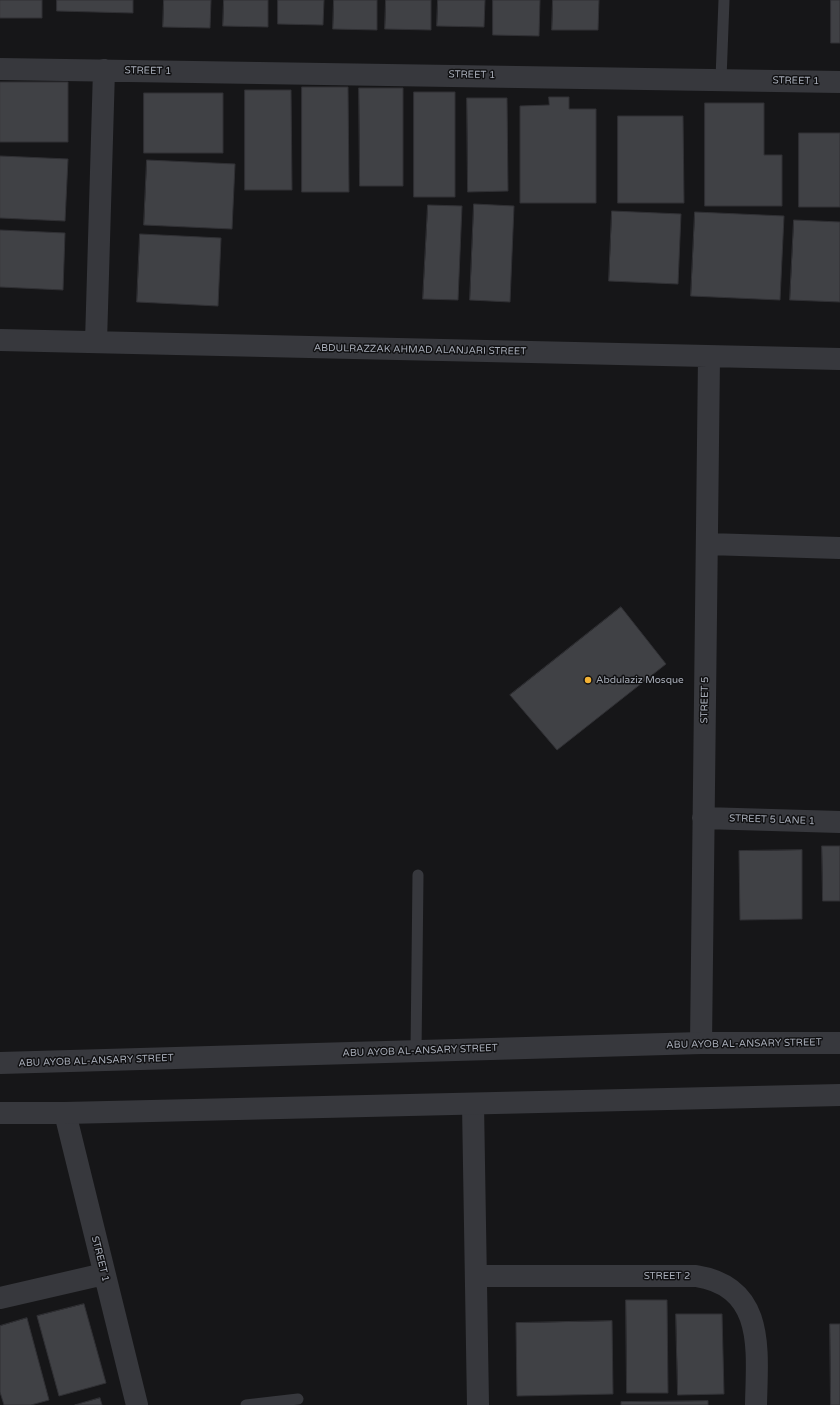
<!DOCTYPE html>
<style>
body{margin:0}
canvas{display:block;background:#161618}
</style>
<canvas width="840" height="1405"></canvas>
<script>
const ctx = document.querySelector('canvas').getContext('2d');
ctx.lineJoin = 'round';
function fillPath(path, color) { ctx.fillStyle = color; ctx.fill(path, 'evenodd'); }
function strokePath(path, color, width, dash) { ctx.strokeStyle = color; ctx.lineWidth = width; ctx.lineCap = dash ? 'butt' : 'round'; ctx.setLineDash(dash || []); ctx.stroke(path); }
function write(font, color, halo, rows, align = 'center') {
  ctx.font = font + ' "Varela Round",sans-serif'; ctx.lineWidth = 3; ctx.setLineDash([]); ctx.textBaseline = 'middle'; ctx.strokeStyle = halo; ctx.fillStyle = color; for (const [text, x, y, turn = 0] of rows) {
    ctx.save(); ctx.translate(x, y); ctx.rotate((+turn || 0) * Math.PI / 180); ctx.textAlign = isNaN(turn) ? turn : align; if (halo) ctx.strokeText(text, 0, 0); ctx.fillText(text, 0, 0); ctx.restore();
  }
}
const building = new Path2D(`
 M0 0H42V18H0Z
 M57 0H133V13L57 11Z
 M164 0H211L210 28 163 27Z
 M224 0H268V27L223 26Z
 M278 0H324L323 25 278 24Z
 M334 0H377V30L333 29Z
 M386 0H431V30L385 29Z
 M438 0H485L484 27 437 26Z
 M493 0H540L539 36 493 35Z
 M553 0H599L598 30H552Z
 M831 0H840V43H831Z
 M0 82H68V142H0Z
 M302 87H348L349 192H302Z
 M359 88H403V186H360Z
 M245 90H291L292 190H245Z
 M414 92H455V197H414Z
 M144 93H223V153H144Z
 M549 97H569V109H596V203H520V106L549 105Z
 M467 98H507L508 191 468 192Z
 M705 103H764V155H782V206H705Z
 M618 116H683L684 203H618Z
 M799 133H840V207H799Z
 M0 156 68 159 65 221 0 218Z
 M147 160 235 164 232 229 144 225Z
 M474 204 514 206 510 302 470 300Z
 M428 205 462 206 458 300 423 299Z
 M612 211 681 214 678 284 609 281Z
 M695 212 784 216 780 300 691 296Z
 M794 220 840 222V302L790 300Z
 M0 230 65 233 63 290 0 287Z
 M140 234 221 238 218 306 137 302Z
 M621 607 666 664 557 750 510 695Z
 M822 846H840V901H823Z
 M802 850V919L740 920 739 851Z
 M626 1300H667L668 1393H627Z
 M84 1304 106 1383 59 1396 37 1316Z
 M676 1314H722L724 1394 678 1395Z
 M27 1318 49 1400 31 1405H4L0 1392V1326Z
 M612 1321 613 1394 517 1396 516 1323Z
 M830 1324H840V1405H831Z
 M100 1398 102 1405H75Z
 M708 1401V1405H621V1402Z`);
const service = new Path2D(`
 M721 79 724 0
 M416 1052 418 875
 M246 1405 298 1399`);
const minor = new Path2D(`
 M0 69 840 82
 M0 340 840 359
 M96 342 104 70
 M707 544 840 548
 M703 818 840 822
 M701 1043 709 357
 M473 1104 478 1405
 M65 1113 137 1405
 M476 1276H696C766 1287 757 1351 756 1405
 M0 1298 104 1274`);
const tertiary = new Path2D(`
 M0 1063 701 1043H840
 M0 1113H65L840 1095`);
const markers = [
 [588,680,4,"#f2b134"]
];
const streetNames = [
 ["STREET 1",148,71,1],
 ["STREET 1",472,75,1],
 ["STREET 1",796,81,1],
 ["ABDULRAZZAK AHMAD ALANJARI STREET",420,350,1],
 ["STREET 5",705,700,-89],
 ["STREET 5 LANE 1",772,820,2],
 ["ABU AYOB AL-ANSARY STREET",744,1044,-1],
 ["ABU AYOB AL-ANSARY STREET",420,1051,-2],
 ["ABU AYOB AL-ANSARY STREET",96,1061,-2],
 ["STREET 1",100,1259,76],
 ["STREET 2",667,1276]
];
const poiNames = [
 ["Abdulaziz Mosque",596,680]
];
fillPath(building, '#404145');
strokePath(building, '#303034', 1);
strokePath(service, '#37383d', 11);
strokePath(minor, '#37383d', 22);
strokePath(tertiary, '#37383d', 22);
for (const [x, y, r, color] of markers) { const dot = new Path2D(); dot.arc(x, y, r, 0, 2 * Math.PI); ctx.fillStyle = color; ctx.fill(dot); strokePath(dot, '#111113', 1.5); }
write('10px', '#a8adb8', '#111113', streetNames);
write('10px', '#a8adb8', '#111113', poiNames, 'left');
</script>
